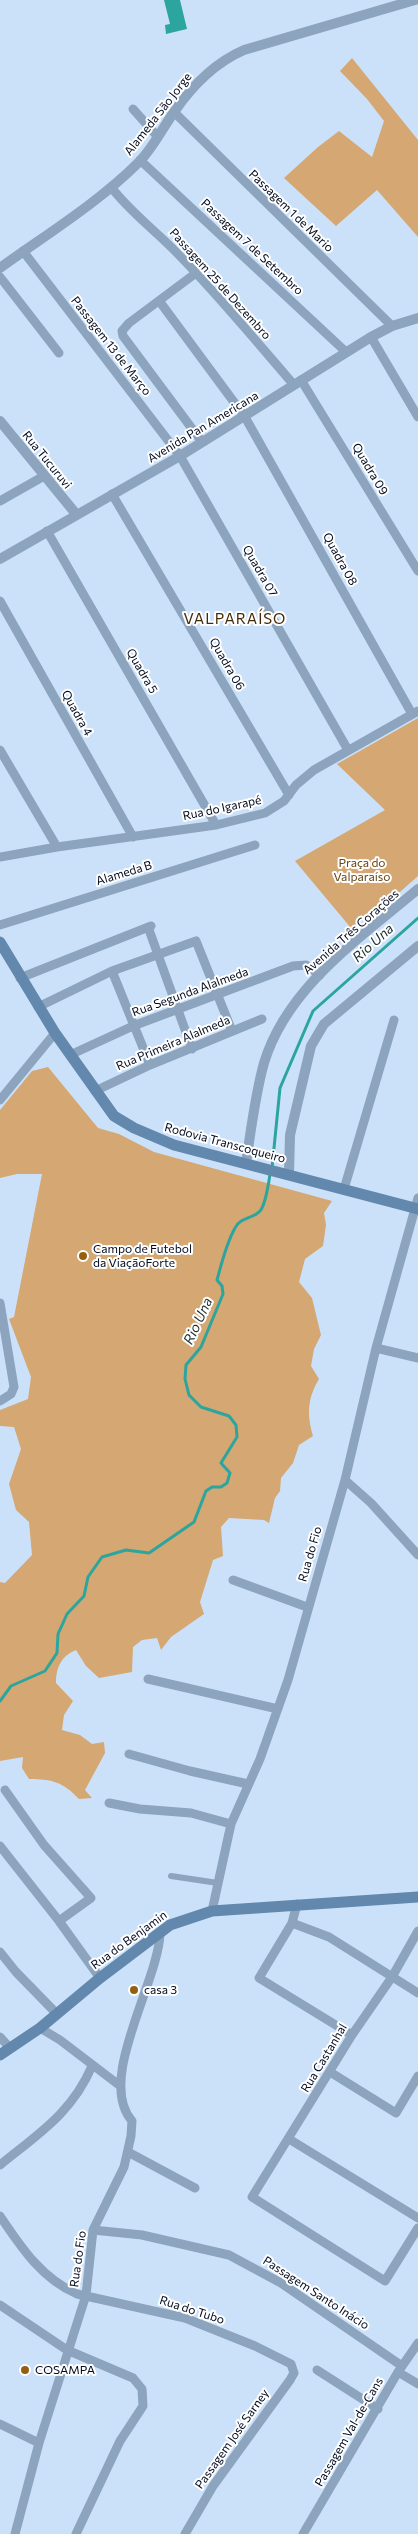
<!DOCTYPE html>
<meta charset="utf-8">
<style>
body{margin:0}
canvas{display:block;background:#cbe1f9}
</style>
<canvas width="418" height="2534"></canvas>
<script>
const ctx = document.querySelector('canvas').getContext('2d');
ctx.lineJoin = 'round';
function fillPath(path, color) { ctx.fillStyle = color; ctx.fill(path, 'evenodd'); }
function strokePath(path, color, width, dash) { ctx.strokeStyle = color; ctx.lineWidth = width; ctx.lineCap = dash ? 'butt' : 'round'; ctx.setLineDash(dash || []); ctx.stroke(path); }
function write(font, color, halo, rows, align = 'center') {
  ctx.font = font + ' Commissioner,sans-serif'; ctx.lineWidth = 4; ctx.setLineDash([]); ctx.textBaseline = 'middle'; ctx.strokeStyle = halo; ctx.fillStyle = color; for (const [text, x, y, turn = 0] of rows) {
    ctx.save(); ctx.translate(x, y); ctx.rotate((+turn || 0) * Math.PI / 180); ctx.textAlign = isNaN(turn) ? turn : align; if (halo) ctx.strokeText(text, 0, 0); ctx.fillText(text, 0, 0); ctx.restore();
  }
}
const green = new Path2D(`
 M352 58 418 140V237L377 190 336 226 284 178 318 147 339 131 372 157 384 121 367 99 340 71Z
 M418 718V876L392 899 351 928 295 861 385 810 337 764Z
 M48 1067 98 1128 119 1134 154 1152 332 1201 324 1213 326 1225 323 1246 305 1259 299 1282 312 1298 321 1335 314 1349 311 1366 319 1379C307 1399 307 1415 313 1436L299 1445 293 1463 281 1478 280 1491 275 1498 269 1523 264 1520 229 1518 221 1527 223 1556 213 1560 200 1602 204 1614 171 1637 161 1650 157 1638 142 1640 133 1647 132 1672 99 1678 86 1666 76 1650C61 1656 56 1668 56 1683L73 1701 64 1715 62 1730 80 1735 92 1744 104 1742 105 1753 85 1790 92 1798 79 1799C63 1782 52 1779 29 1779L22 1768 23 1757 0 1761V1582L5 1583 32 1555 29 1522 16 1510 9 1484 21 1449 14 1427 0 1426V1410L28 1399 31 1377 9 1319 14 1317 42 1174H17L0 1178V1110L32 1071Z`);
const water = new Path2D(`
 M164 0H180L187 29 166 34 165 25 170 24Z`);
const stream = new Path2D(`
 M272 1168 280 1088 313 1011 418 918
 M0 1701 11 1686 45 1671 57 1653 58 1634 67 1614 84 1596 88 1577 102 1557 126 1550 149 1553 194 1522 206 1491 212 1487H221L227 1483 230 1473 221 1463 237 1437 236 1425 229 1416 201 1407 189 1395 185 1379 186 1365 201 1347 223 1294 222 1286 217 1280C222 1262 226 1244 235 1228 240 1217 253 1219 260 1211 265 1206 269 1182 270 1174`);
const pedestrian = new Path2D(`
 M171 1876 218 1883`);
const minor = new Path2D(`
 M133 109 158 137
 M174 112 392 326
 M140 160 346 352
 M111 187C131 213 155 230 178 254 218 295 256 341 294 385
 M23 251 180 456 348 750
 M196 273 129 323 122 331 123 336 202 442
 M0 277 59 353
 M160 302 245 417 412 714
 M371 337 418 417
 M301 380 418 571
 M112 494 289 795
 M0 501 44 476
 M47 531 216 825
 M0 601 133 837
 M0 750 57 847
 M0 857 57 847 216 825 265 813 284 801 296 785 314 770 418 711
 M0 925 255 845
 M148 927 192 1049
 M112 971 150 1065
 M20 978 151 926
 M38 1007 112 971 196 941 232 1031
 M70 1055 133 1026 293 966 306 965 320 975
 M95 1091 150 1065 262 1019
 M0 1100 55 1033
 M344 1189 394 1020
 M0 1303 14 1387 11 1394 0 1401
 M376 1348 418 1358
 M345 1480 371 1503 418 1555
 M233 1580 307 1607
 M148 1679 278 1709
 M129 1754 190 1771 248 1784
 M5 1790 44 1845 91 1898 59 1921
 M109 1803 140 1809 191 1813 231 1824
 M0 1846 59 1921 100 1978
 M297 1904 292 1923 259 1978 352 2035
 M212 1911 231 1824 260 1759 288 1680 345 1480 376 1348 418 1198
 M292 1923 329 1937 418 1993
 M418 1931 392 1977 352 2035 252 2197 385 2281 418 2228
 M0 1952 16 1972 57 2014
 M40 2028 60 2040 119 2085
 M0 2037 10 2048
 M330 2072 396 2113 418 2076
 M289 2139 418 2218
 M128 2152 195 2188
 M0 2165C38 2134 72 2113 92 2066
 M0 2216C21 2247 41 2278 77 2294L185 2318 255 2346 291 2364 294 2373 290 2380 213 2486 185 2534
 M93 2230 142 2235 229 2255 281 2283 402 2366
 M0 2305 67 2350 133 2378 142 2389 143 2406 120 2441 76 2534
 M317 2370 378 2409
 M398 2372 418 2384
 M0 2424 39 2443
 M15 2534 39 2443 86 2295 93 2230 124 2167 131 2136 132 2121C96 2080 158 1983 160 1934
 M303 2534 398 2372 418 2343`);
const tertiary = new Path2D(`
 M0 268C47 234 98 203 139 162 153 148 162 129 174 112 192 86 214 63 244 50L415 0
 M0 421 76 514
 M0 559 180 456 371 337 392 326 418 318
 M246 1163C251 1130 255 1095 264 1063 287 987 360 938 418 889
 M289 1174 290 1135 311 1046 324 1024 418 946`);
const secondary = new Path2D(`
 M0 942 55 1033 114 1116 134 1128 174 1145 418 1209
 M0 2055 40 2028 100 1978 170 1925 212 1911 418 1897`);
const markers = [
 [83,1256,5,"#935f13"],
 [134,1990,5,"#935f13"],
 [25,2370,5,"#935f13"]
];
const streetNames = [
 ["Alameda São Jorge",158,114,-52],
 ["Passagem 1 de Mario",291,211,44],
 ["Passagem 7 de Setembro",252,247,43],
 ["Passagem 25 de Dezembro",220,284,48],
 ["Passagem 13 de Março",111,346,52],
 ["Avenida Pan Americana",203,427,-31],
 ["Rua Tucuruvi",47,460,51],
 ["Quadra 09",370,469,59],
 ["Quadra 08",340,559,61],
 ["Quadra 07",260,571,60],
 ["Quadra 06",227,664,60],
 ["Quadra 5",142,671,60],
 ["Quadra 4",77,713,61],
 ["Rua do Igarapé",222,808,-12],
 ["Alameda B",124,873,-17],
 ["Avenida Três Corações",351,932,-41],
 ["Rua Segunda Alalmeda",190,992,-20],
 ["Rua Primeira Alalmeda",173,1043,-23],
 ["Rodovia Transcoqueiro",225,1143,15],
 ["Rua do Fio",310,1554,-74],
 ["Rua do Benjamin",129,1940,-36],
 ["Rua Castanhal",324,2058,-59],
 ["Rua do Fio",78,2259,-82],
 ["Passagem Santo Inácio",316,2293,33],
 ["Rua do Tubo",192,2310,18],
 ["Passagem Val-de-Cans",349,2432,-60],
 ["Passagem José Sarney",232,2439,-55]
];
const parkNames = [
 ["Praça do",362,863],
 ["Valparaíso",362,877]
];
const poiNames = [
 ["Campo de Futebol",93,1249],
 ["da ViaçãoForte",93,1263],
 ["casa 3",144,1990],
 ["COSAMPA",35,2370]
];
const waterNames = [
 ["Rio Una",373,943,-42],
 ["Rio Una",198,1321,-65]
];
const quarterNames = [
 ["VALPARAÍSO",235,619]
];
fillPath(green, '#d5a772');
fillPath(water, '#2ca59e');
strokePath(stream, '#2ca59e', 3);
strokePath(pedestrian, '#8ca4be', 6);
strokePath(minor, '#8ca4be', 9);
strokePath(tertiary, '#8ca4be', 10);
strokePath(secondary, '#6388ad', 11);
for (const [x, y, r, color] of markers) { const dot = new Path2D(); dot.arc(x, y, r, 0, 2 * Math.PI); ctx.fillStyle = color; ctx.fill(dot); strokePath(dot, '#fff', 2); }
write('12px', '#000b1f', '#fff', streetNames);
write('12px', '#684413', '#fff', parkNames);
write('12px', '#000b1f', '#fff', poiNames, 'left');
write('italic 14px', '#1b302e', '#fff', waterNames);
ctx.letterSpacing = '1px';
write('15px', '#452b09', '#fff', quarterNames);
ctx.letterSpacing = '0px';
</script>
